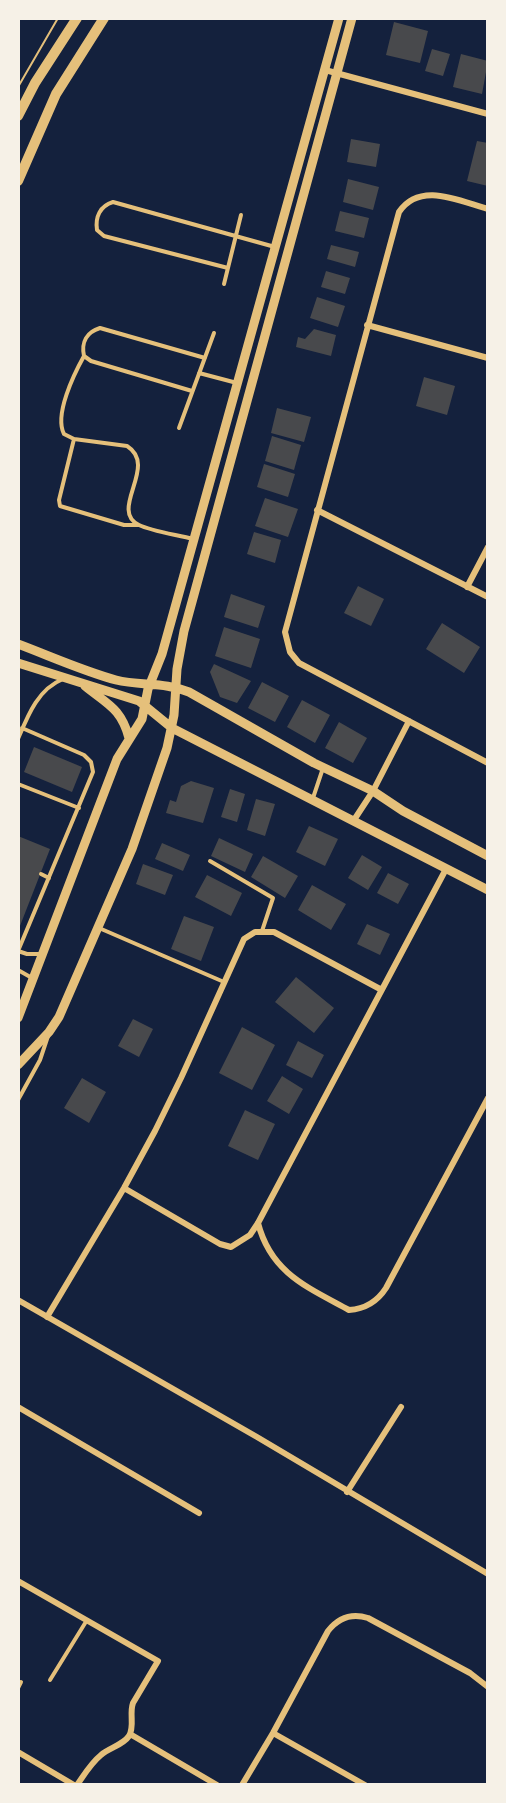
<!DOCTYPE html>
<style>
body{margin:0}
#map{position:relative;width:506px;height:1803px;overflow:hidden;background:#14213d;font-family:"Public Sans",sans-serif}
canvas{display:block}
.frame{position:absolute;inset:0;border:20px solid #f6f1e7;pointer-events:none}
</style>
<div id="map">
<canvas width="506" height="1803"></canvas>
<div class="frame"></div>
</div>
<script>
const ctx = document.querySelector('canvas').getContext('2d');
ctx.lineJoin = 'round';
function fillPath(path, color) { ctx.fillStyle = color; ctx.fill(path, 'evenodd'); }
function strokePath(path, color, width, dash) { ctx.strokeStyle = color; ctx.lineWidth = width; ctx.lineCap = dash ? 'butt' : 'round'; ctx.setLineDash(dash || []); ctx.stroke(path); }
const building = new Path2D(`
 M394 22 428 31 420 63 386 55Z
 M432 49 450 54 443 76 425 71Z
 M461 54 488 61 482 94 453 87Z
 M351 139 380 144 376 167 347 162Z
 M477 141 488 143V186L467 181Z
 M348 179 379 187 373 210 343 202Z
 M340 211 369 218 364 238 335 231Z
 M331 245 359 252 355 267 327 259Z
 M326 271 350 278 345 294 321 287Z
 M317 297 345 306 338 327 310 318Z
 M314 329 336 335 331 356 296 347 298 337 305 339Z
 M424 377 455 386 447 415 416 406Z
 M277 408 311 417 304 442 271 433Z
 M272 436 301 445 294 470 265 461Z
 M264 464 295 474 288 497 257 487Z
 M265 498 298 509 288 537 255 526Z
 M254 532 281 540 275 563 247 554Z
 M358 586 384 599 371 626 344 613Z
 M231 594 265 606 258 628 224 617Z
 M442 623 480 647 464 673 426 649Z
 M224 627 260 639 251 668 215 656Z
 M214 664 251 681 237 703 220 697 210 672Z
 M262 682 289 696 275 722 248 708Z
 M302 700 330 715 315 743 287 727Z
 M339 722 367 738 353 763 325 748Z
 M34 747 82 767 72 792 24 772Z
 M191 781 214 788 203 823 166 813 170 800 176 802 181 786Z
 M230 789 245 794 237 822 221 817Z
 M256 799 275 804 265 836 247 830Z
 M309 826 338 839 325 866 296 852Z
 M18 836 50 849 18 931Z
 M219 838 253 854 245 872 211 856Z
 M162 843 190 855 183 871 155 859Z
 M362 855 382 867 368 890 348 878Z
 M263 856 298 876 285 898 251 877Z
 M143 864 173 875 165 895 136 884Z
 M388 873 409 884 398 904 377 893Z
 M207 875 242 893 231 916 195 897Z
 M312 885 346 904 331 930 298 910Z
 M184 916 214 927 201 961 171 949Z
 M367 924 390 934 380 955 357 944Z
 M296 977 334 1008 314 1033 275 1002Z
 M133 1019 153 1029 139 1057 118 1046Z
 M242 1027 275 1045 252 1090 219 1073Z
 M298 1041 324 1055 312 1078 286 1065Z
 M282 1076 303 1089 289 1114 267 1101Z
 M82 1078 106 1092 89 1123 64 1108Z
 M245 1110 275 1124 258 1160 228 1146Z`);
const path = new Path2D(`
 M18 87 58 18`);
const service = new Path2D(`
 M228 268 104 236 97 230C95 217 100 206 113 202L275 247
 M224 284 241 215
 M84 356C74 374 54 415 64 434L74 439 127 446C159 466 108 510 139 525 151 531 178 535 193 539
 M199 373 237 383
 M192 391 91 361 84 356C81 342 87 332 100 328L205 358
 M179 428 214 333
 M74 439 59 500 60 506 124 525H138
 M18 739C28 715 38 689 63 679
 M18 784 79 808
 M313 798 323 768
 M210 861 273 898 262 931
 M41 874 49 878
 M99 928 224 982
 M18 951 93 772 91 762 84 755 22 728
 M18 951 27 954H40
 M18 970 32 978
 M18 1100 40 1060 48 1036
 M50 1680 87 1620
 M18 1688 21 1682`);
const minor = new Path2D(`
 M325 70 488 114
 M488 209C459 201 420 181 399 212L285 632 290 652 299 663 488 763
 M367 325 488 358
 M317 510 488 597
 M467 587 488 547
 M354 820 373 791 409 721
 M124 1188 220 1244 231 1247 250 1235 258 1223 446 869
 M258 1223C271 1273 307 1287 349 1310 365 1309 377 1302 386 1288L488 1098
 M18 1300 257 1437 488 1574
 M47 1317 124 1188 155 1131 181 1078 244 939 255 932H274L380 989
 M18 1407 199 1513
 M347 1492 401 1407
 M18 1581 158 1661 133 1703C129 1714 135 1726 129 1736 123 1745 109 1748 101 1755 91 1763 84 1775 77 1785
 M273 1733 365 1785
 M130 1734 217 1785
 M18 1752 74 1785
 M242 1785 273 1733 328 1631C339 1617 352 1613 368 1618L470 1673 488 1687`);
const tertiary = new Path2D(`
 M18 644C50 656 83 671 116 680 140 686 165 682 189 692L314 763 373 791 403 811 488 856
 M18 663 139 701 172 728 488 890
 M85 686C107 704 121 708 129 738
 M18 1018 117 759 142 719 148 689 162 654 339 18
 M18 1065 49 1032 59 1017 132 849 167 748 174 715 177 669 184 631 352 18`);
const secondary = new Path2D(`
 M18 116 35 83 77 18
 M18 181 56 94 104 18`);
fillPath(building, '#48494c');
strokePath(path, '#e5c07b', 2);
strokePath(service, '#e5c07b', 4);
strokePath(minor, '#e5c07b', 6);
strokePath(tertiary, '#e5c07b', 9);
strokePath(secondary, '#e5c07b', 10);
</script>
